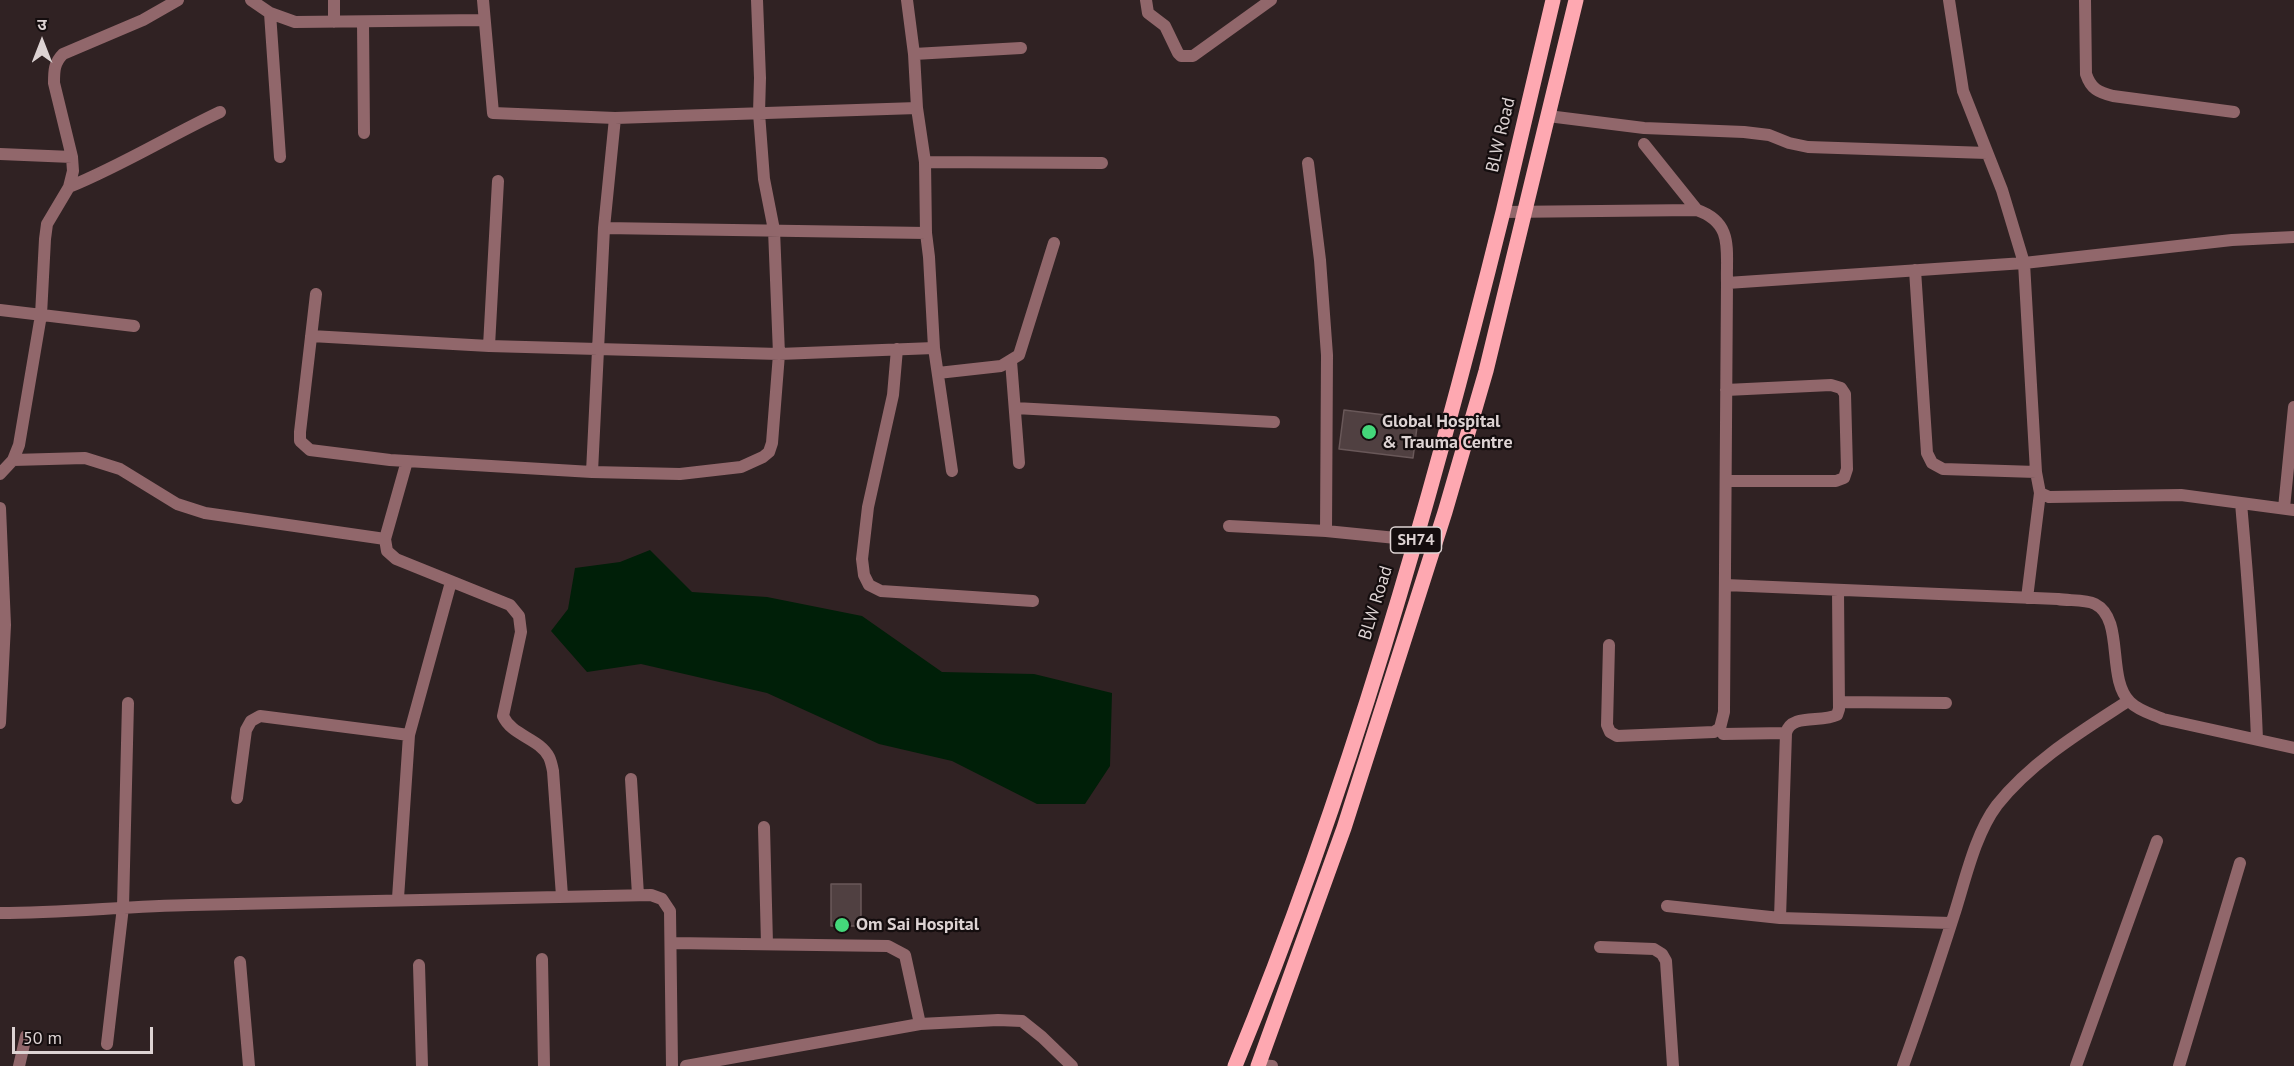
<!DOCTYPE html>
<meta charset="utf-8">
<style>
body{margin:0}
#map{position:relative;width:2294px;height:1066px;overflow:hidden;background:#302223;font-family:"PT Sans","Noto Sans Devanagari",sans-serif}
canvas{display:block}
.north{position:absolute;left:12px;top:12px;width:60px;height:60px;-webkit-text-stroke:4px #140d0e;paint-order:stroke;rotate:0deg;font-size:16px;font-weight:700;line-height:24px;text-align:center;color:#ddd3d3}
.north::after{content:'';display:block;margin:auto;width:21px;height:27px;background:#ddd3d3;clip-path:polygon(50% 0,100% 100%,50% 72%,0 100%)}
.scale{position:absolute;left:12px;top:1027px;width:141px;height:27px;box-sizing:border-box;border:3px solid #ddd3d3;border-top:0;padding-left:8px;font-size:18px;line-height:21px;white-space:nowrap;color:#ddd3d3;-webkit-text-stroke:4px #140d0e;paint-order:stroke}
</style>
<div id="map">
<canvas width="2294" height="1066"></canvas>
<div class="north">उ</div>
<div class="scale">50 m</div>
</div>
<script>
const ctx = document.querySelector('canvas').getContext('2d');
ctx.lineJoin = 'round';
function fillPath(path, color) { ctx.fillStyle = color; ctx.fill(path, 'evenodd'); }
function strokePath(path, color, width, dash) { ctx.strokeStyle = color; ctx.lineWidth = width; ctx.lineCap = dash ? 'butt' : 'round'; ctx.setLineDash(dash || []); ctx.stroke(path); }
function write(font, color, halo, rows, align = 'center') {
  ctx.font = font + ' "PT Sans",sans-serif'; ctx.lineWidth = 4.5; ctx.setLineDash([]); ctx.textBaseline = 'middle'; ctx.strokeStyle = halo; ctx.fillStyle = color; for (const [text, x, y, turn = 0] of rows) {
    ctx.save(); ctx.translate(x, y); ctx.rotate((+turn || 0) * Math.PI / 180); ctx.textAlign = isNaN(turn) ? turn : align; if (halo) ctx.strokeText(text, 0, 0); ctx.fillText(text, 0, 0); ctx.restore();
  }
}
const water = new Path2D(`
 M650 550 692 592 767 597 862 616 942 672 1034 674 1112 693 1110 766 1085 804H1037L952 761 879 744 767 693 641 664 587 672 551 631 568 609 575 568 620 562Z`);
const building = new Path2D(`
 M1344 410 1418 419 1413 458 1339 449Z
 M831 884H861V926H831Z`);
const street = new Path2D(`
 M251 0 270 13 295 22 484 20
 M334 0V22
 M483 0 493 113 615 118 604 228 592 472
 M907 0 914 54 917 108 925 162 926 233 929 257 934 348 952 471
 M1146 0 1148 13 1165 26 1178 53 1181 56H1193L1271 0
 M1949 0 1963 91 2002 190 2024 263 2036 472 2040 493 2049 497 2181 495 2294 510
 M2085 0 2086 74C2091 89 2098 92 2113 96L2234 112
 M270 13 280 157
 M363 22 364 133
 M914 54 1021 48
 M1548 116 1644 128 1744 132 1769 135 1789 143 1808 147 1987 153
 M615 118 917 108
 M1644 144 1697 210
 M0 154 72 157
 M925 162 1102 163
 M1308 163 1320 260 1327 355 1326 531
 M69 187C121 166 169 136 220 112
 M1503 212 1697 210C1734 223 1726 250 1727 283L1724 712 1720 728 1714 732 1617 736 1610 732 1607 725 1609 645
 M604 228 926 233
 M1915 270 1927 453 1932 463 1943 469 2036 472
 M1727 283 2024 263 2232 240 2294 237
 M316 294 300 432V441L310 450 390 460 592 472 680 474 741 467 763 457 769 452 772 443 779 354 774 230 764 179 759 113 760 78 757 0
 M0 310 134 326
 M311 336 489 346 779 354 934 348
 M489 346 498 181
 M897 349 893 395 868 507 862 559 864 575 869 585 881 591 1033 601
 M1011 361 1019 463
 M938 373 1001 366 1019 355 1054 243
 M1726 390 1831 385 1841 388 1845 394 1847 469 1844 478 1836 481H1726
 M1015 408 1274 422
 M13 460 85 458 120 469 177 504 205 513 385 539
 M407 461 385 539 387 551 396 559 510 605 519 616 521 632 503 716C512 736 539 738 549 757 551 761 552 766 553 771L562 896
 M0 474 13 460 19 445 41 315 45 239 47 224 69 187 73 171 72 157 54 83C54 71 54 63 63 54L143 20 178 0
 M2241 503C2248 582 2254 660 2257 739
 M0 508 5 625 0 723
 M2284 508 2294 407
 M1229 526 1326 531 1416 540
 M1725 585 2058 599C2069 601 2085 599 2095 604 2125 619 2106 679 2130 702 2139 711 2152 714 2163 719L2294 748
 M2027 598 2040 493
 M1839 702 1946 703
 M1723 734 1786 733
 M631 779 638 895
 M237 798 246 730 251 721 260 716 409 735
 M764 827 767 944
 M398 898 409 735 451 582
 M1667 906 1780 918 1951 923
 M0 913C64 913 127 906 191 905 345 901 498 898 651 895L662 899 670 911 672 1066
 M1780 918 1786 733C1791 713 1821 723 1837 715L1839 709 1838 591
 M672 943 888 946 905 955 920 1024
 M1600 947 1654 949 1662 954 1666 961 1673 1066
 M542 959 544 1066
 M240 962 249 1066
 M419 965 422 1066
 M107 1044 123 907 128 703
 M1259 1065 1272 1066
 M19 1066 26 1036
 M686 1066 920 1024 998 1020 1022 1021 1042 1037 1072 1066
 M1903 1066C1921 1016 1938 965 1954 915 1965 881 1975 834 1997 805 2032 761 2082 731 2128 701
 M2076 1066 2157 841
 M2179 1066 2240 863`);
const primary = new Path2D(`
 M1235 1066C1349 790 1431 502 1503 212 1520 142 1536 71 1553 0
 M1258 1066 1344 828 1445 512 1486 371 1576 0`);
const markers = [
 [1369,432,8,"#44d77a"],
 [842,925,8,"#44d77a"]
];
const shields = [
 [1416,540,51]
];
const shieldNames = [
 ["SH74",1416,540]
];
const streetNames = [
 ["BLW Road",1501,135,-77],
 ["BLW Road",1376,603,-73]
];
const poiNames = [
 ["Global Hospital",1382,422],
 ["& Trauma Centre",1382,443],
 ["Om Sai Hospital",856,925]
];
fillPath(water, '#001f08');
fillPath(building, '#504041');
strokePath(building, '#695859', 1.5);
strokePath(street, '#91676b', 12);
strokePath(primary, '#fea8b1', 15);
for (const [x, y, r, color] of markers) { const dot = new Path2D(); dot.arc(x, y, r, 0, 2 * Math.PI); ctx.fillStyle = color; ctx.fill(dot); strokePath(dot, '#140d0e', 2); }
for (const [x, y, w] of shields) { const box = new Path2D(); box.roundRect(x - w / 2, y - 13, w, 26, 4.5); ctx.fillStyle = '#140d0e'; ctx.fill(box); strokePath(box, '#ddd3d3', 1.5); }
write('bold 16px', '#ddd3d3', null, shieldNames);
write('18px', '#ddd3d3', '#140d0e', streetNames);
write('bold 18px', '#ddd3d3', '#140d0e', poiNames, 'left');
</script>
